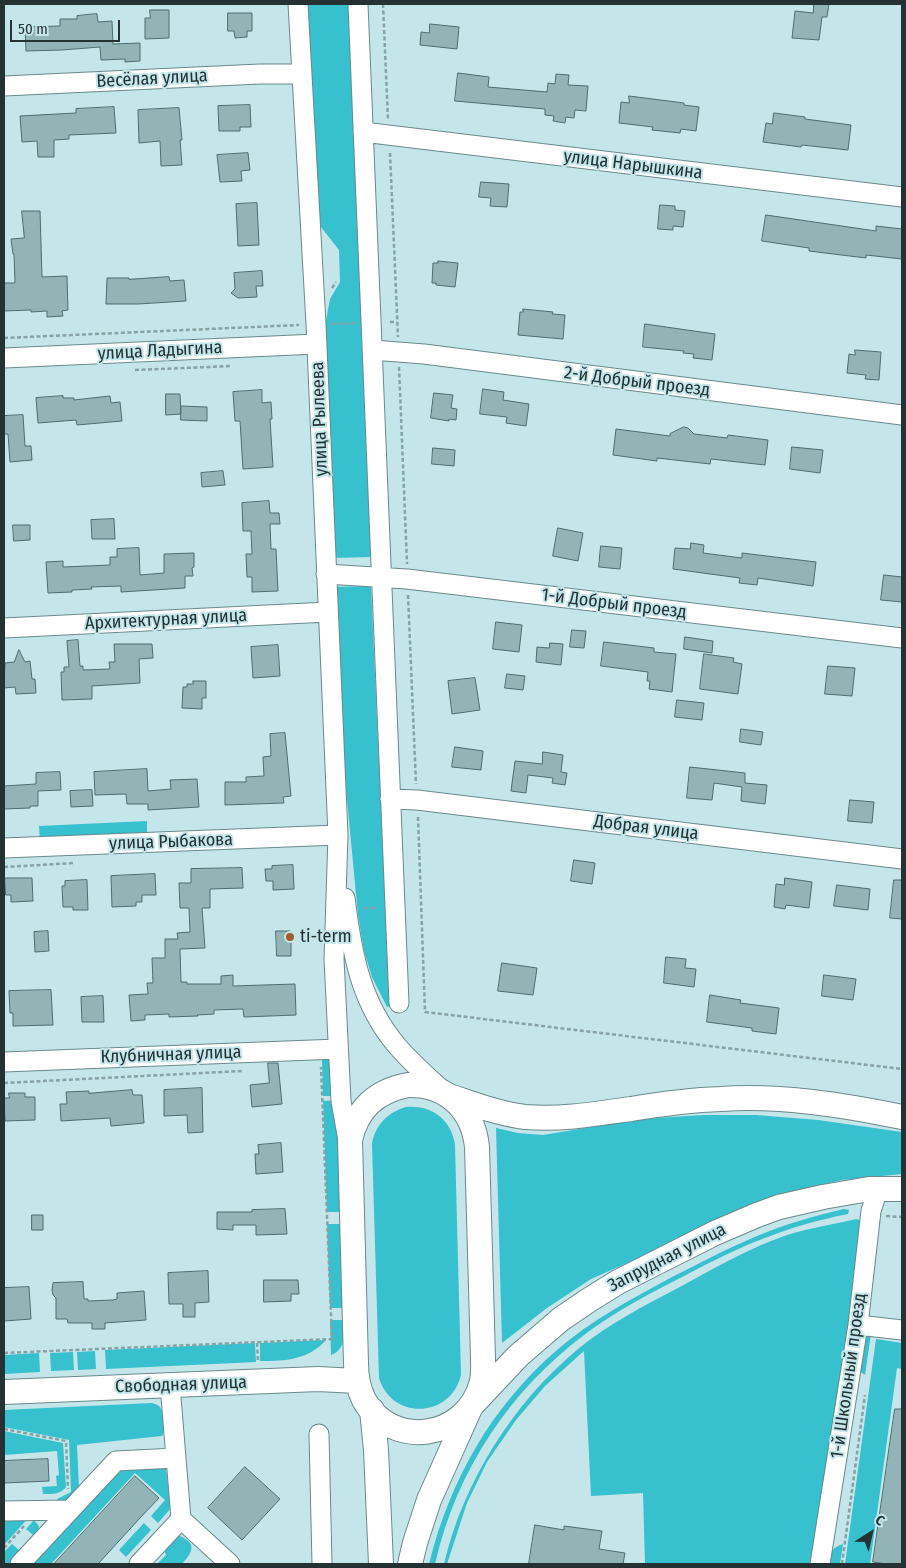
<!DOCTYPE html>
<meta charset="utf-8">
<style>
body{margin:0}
#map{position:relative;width:906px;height:1568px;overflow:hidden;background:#c4e6ea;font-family:"Fira Sans Condensed",sans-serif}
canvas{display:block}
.frame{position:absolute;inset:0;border:5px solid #243233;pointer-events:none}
.north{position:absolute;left:846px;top:1508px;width:50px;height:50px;-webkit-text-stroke:4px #c4e6ea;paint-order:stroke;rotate:35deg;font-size:14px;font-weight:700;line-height:20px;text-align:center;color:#243233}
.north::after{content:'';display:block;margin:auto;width:18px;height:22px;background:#243233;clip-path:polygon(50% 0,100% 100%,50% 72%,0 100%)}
.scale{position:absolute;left:10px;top:20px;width:110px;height:22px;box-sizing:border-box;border:2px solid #243233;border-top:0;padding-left:6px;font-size:15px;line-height:18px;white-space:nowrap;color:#243233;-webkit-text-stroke:4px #c4e6ea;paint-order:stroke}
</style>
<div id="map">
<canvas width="906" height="1568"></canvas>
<div class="frame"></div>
<div class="north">С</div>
<div class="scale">50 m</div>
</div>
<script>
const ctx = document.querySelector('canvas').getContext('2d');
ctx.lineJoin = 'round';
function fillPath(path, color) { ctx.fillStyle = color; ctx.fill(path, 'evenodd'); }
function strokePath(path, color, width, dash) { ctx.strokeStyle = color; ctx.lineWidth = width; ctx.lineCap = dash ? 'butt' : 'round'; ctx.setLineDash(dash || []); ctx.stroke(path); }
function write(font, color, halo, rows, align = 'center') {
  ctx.font = font + ' "Fira Sans Condensed",sans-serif'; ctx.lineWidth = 4; ctx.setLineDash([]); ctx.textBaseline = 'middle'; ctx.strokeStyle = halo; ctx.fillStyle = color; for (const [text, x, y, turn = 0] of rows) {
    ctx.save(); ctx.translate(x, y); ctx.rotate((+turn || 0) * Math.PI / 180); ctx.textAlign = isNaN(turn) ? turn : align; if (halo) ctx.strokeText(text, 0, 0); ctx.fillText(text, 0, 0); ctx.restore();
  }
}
const green = new Path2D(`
 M305 4H349L372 557 331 558 321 348 330 299 340 282 339 250 321 227 317 202Z
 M371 586 390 1006 387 1007 372 977 364 951 358 915 341 736 330 587Z
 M147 821V838L40 842 39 826Z
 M336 1059 337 1096H323L322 1060Z
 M338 1100 341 1212H327L323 1101Z
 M406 1107C431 1104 452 1120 455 1145L461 1375C451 1418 392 1421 379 1378L372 1144C375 1125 388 1112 406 1107Z
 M704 1115H756L818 1120 902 1132V1174L842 1180 784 1194 591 1279 547 1308 502 1343 496 1128 518 1133 543 1135 639 1119Z
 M844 1209 849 1210 848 1214C787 1226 740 1246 686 1275 652 1292 618 1310 588 1332 510 1390 457 1469 435 1564H429C450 1480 491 1407 557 1350 591 1320 632 1299 672 1277 700 1263 728 1248 757 1236 785 1224 814 1216 844 1209Z
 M857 1219 864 1223 816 1564H645L643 1493 591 1496 584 1351 545 1386 516 1420 487 1462 467 1503 447 1564H444C463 1482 513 1403 578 1349 608 1324 644 1306 678 1288 713 1269 749 1248 787 1235 810 1228 834 1224 857 1219Z
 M327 1224H341L344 1308H330Z
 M330 1320H344C345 1332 346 1350 331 1355Z
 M871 1334 865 1375 857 1369 862 1335Z
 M876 1339 902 1343V1369L897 1368 870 1564H845Z
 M326 1340C308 1360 286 1361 260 1361V1343Z
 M255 1343 256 1362 106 1369 105 1350Z
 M95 1351 96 1369 78 1370 77 1352Z
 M73 1352 74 1370 51 1371 50 1353Z
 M39 1353 40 1372 4 1374V1355Z
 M152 1403C155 1404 157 1404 160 1407 164 1413 167 1431 162 1436L77 1445 79 1488 67 1501 57 1500V1499L71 1492 69 1440 4 1427V1410Z
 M4 1431 63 1443 66 1487C60 1495 51 1494 43 1494L42 1487 57 1486 56 1476 59 1475 57 1451 4 1455Z
 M121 1467H166L170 1505 172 1507 158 1523 151 1516 165 1500 135 1473 51 1564H30Z
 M30 1516 4 1545V1517Z
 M34 1520 39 1526 37 1535 10 1564H4V1552L12 1544 19 1550 33 1535 26 1529Z
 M144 1523 151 1530 126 1557 119 1550Z
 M177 1535C197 1542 194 1551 182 1564H157L166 1555 163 1548Z
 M843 1544 840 1564H827C830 1553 831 1548 843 1544Z`);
const building = new Path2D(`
 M814 4H829L827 17H822L819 40 792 38 795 11 813 13Z
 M150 10H169V38L145 39V18H150Z
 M228 13H252V31H247V37L235 38 234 31H228Z
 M97 14 98 22 112 21 113 44 140 43V61L125 62V59L101 60 100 47 62 50 26 51 25 27 60 26V19H77V16Z
 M430 24 459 27 457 49 420 45 421 32 429 33Z
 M458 73 489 77 488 87 547 92 548 83 555 84 556 74 569 75 568 85 588 86 586 111 575 110 574 118 566 117 565 123 553 121 554 116 545 115V109L455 101Z
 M629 96 684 103V105L699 107 696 131 681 129 680 133 652 130 653 127 619 123 621 102 629 103Z
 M250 105 251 127H240V131H219L218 106Z
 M114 107 116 133 69 135V139L54 140V157H38L37 141 22 142 20 116 76 113V109Z
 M179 108 182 140H180L182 165 161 166 160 141 139 143 138 110Z
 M774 113 805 117V119L851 125 848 150 802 145 801 147 763 142 766 123 772 124Z
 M248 153 250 170 241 171 242 181 220 182 217 155Z
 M481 182 509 184 507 207 490 206 491 198 479 197Z
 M257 203 259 245 238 246 236 204Z
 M660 205 675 206V210L685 211 683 227 673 226V230L658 229Z
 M22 211H40L42 277 67 276 68 310 62 311 63 316 47 317V311L31 312V310L4 311V283H15L14 254H13L11 239 24 238Z
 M766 215 876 231V226L902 229V259L866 255V258L809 251V248L762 241Z
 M438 261 458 263 455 287 436 285V283H432L433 263H438Z
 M262 271 263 286H256L257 297 238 298 231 293 235 289 234 273Z
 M169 277 170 281 184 280 186 301 138 304H106L107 278H129V279Z
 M523 309 553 312 552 314 565 315 563 339 518 335 520 312H523Z
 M645 324 715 334 712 360 693 358 694 354 683 353 684 351 643 347Z
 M855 350 881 352 879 380 865 379 866 375 847 373 849 354 855 355Z
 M483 389 504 392 503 400 529 404 526 426 506 423 507 417 480 414Z
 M262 390V403L271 402 272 419H270L273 467 243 469 240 421H235L233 392Z
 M434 393 453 395 451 408 457 409 456 420 449 419V421L431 418Z
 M166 394H180L181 414 166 415Z
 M63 396V398H74V400L110 396 111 403 120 402 122 421 77 425 76 420 38 423 36 398Z
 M181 406 207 407V421L181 420Z
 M23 415 25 446H31L32 460 10 462 8 434H4V416Z
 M684 427 688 428 694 434 727 438 728 435 768 440 765 465 711 459 710 464 657 458V461L613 455 616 429 670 436V434Z
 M792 447 823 450 820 473 790 469Z
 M433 448 455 450 454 466 432 464Z
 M223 471 225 485 202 487 201 473Z
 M269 501 270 513H279L280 524H270L271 549H276L278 591 252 592V577H247L246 554H252L251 531H243L242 503Z
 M114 519 115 539H92L91 520Z
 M13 525H30V540L14 541Z
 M558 528 583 533 578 561 553 556Z
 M691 543 704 545 703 553 742 558V553L816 562 813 586 758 578 757 585 739 583 740 578 673 569 675 548 690 549Z
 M601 546 622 548 620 569 599 567Z
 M139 548 140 575 164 573V554L194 553V567L192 568 193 576H185V588L121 592V586L91 587 92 589 72 590V592L48 593 46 562 63 561V567L110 565V557H117V549Z
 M884 575 902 577V602L881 600Z
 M496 622 522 625 519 652 493 649Z
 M572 630 586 631 584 648 570 647Z
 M685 637 713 641 712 653 684 649Z
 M78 640 80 666H83V670L110 669 109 662H115L114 644H152L153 658 139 659 140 683 92 686V699L62 700 61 672H64V667H69L67 641Z
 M604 642 654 648V652L676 654 672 692 649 689 650 681H647L648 672 601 666Z
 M550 643 563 644 561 665 536 662 537 647 549 648Z
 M278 645 280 676 253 678 251 647Z
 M19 650 25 662 30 661 32 679H35L36 693 16 694 15 687 4 688 5 663 14 662Z
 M704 654 734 658 733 662 742 664 738 694 700 689Z
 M828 666 855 668 852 696 825 694Z
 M507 674 525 676 523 690 505 688Z
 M475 678 480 710 452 714 448 681Z
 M193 681H206V698H202V709L182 708 183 687H187V684H193Z
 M677 700 704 703 702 720 675 717Z
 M741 729 763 732 761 745 740 742Z
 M285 733 291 796 283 797 284 803 225 805V782H246V777L264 776 263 757 271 756 270 734Z
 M455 747 483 751 481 770 452 767Z
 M543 752 563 755 561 772 567 773 565 785 552 783 553 778 528 775 526 793 511 791 515 761 542 764Z
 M690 767 745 773V783L767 785 765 804 741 801 742 787 714 783 712 800 687 798Z
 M147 769 148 791 171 789 170 780 197 779 199 807 148 810V804H127L126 794 95 795 94 772Z
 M60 772 61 790 38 791V806H30V808L4 809V786L36 784V773Z
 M92 790 93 806 71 807 70 791Z
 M850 800 874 802 872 823 848 821Z
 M574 860 595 863 592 884 571 881Z
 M293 865 294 889 273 890V881H266L265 869H272V866Z
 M242 868 243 888 210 889V908H202L205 948 180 949 181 982H187V984H221V976L233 975V986L295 984 296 1015 244 1017 243 1009 214 1010V1014L197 1015 198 1016 169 1017V1014L145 1015V1020L131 1021 129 995 148 994 147 983H153L152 958H165V939H178L177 933 190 932 189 908H180L179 883H191V869Z
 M155 874 156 895H142V902H136V906L112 907 111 876Z
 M5 878H32L33 901 11 902V895H6Z
 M785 878 812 882 809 908 786 905 785 909 774 907 776 884 784 885Z
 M87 880 88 910H73V907H63L62 886H65V881Z
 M894 880H902V919L890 918Z
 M837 885 870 889 868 910 834 906Z
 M48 931 49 951 35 952 34 932Z
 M276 931H290L294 934V939L291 942V956H277Z
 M666 957 686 959 685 968 696 969 694 987 664 983Z
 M502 963 537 968 533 995 498 991Z
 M824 975 856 979 853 1000 822 996Z
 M51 990 53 1025 13 1026V1013H10L9 991Z
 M710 995 741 1000 740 1003 779 1008 776 1034 752 1031V1028L707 1022Z
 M103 996 104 1022H82L81 997Z
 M268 1063H278L282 1104 252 1107 250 1085 269 1083Z
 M202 1088 203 1132 188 1133 187 1115 164 1116V1090Z
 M132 1090 133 1095H142L144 1123 111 1126 110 1118 61 1121 60 1104H67L66 1092 89 1091V1093Z
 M9 1093H25V1097H35V1120L5 1121 4 1098H9Z
 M281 1143 283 1172 256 1174 255 1154H259L258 1145Z
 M285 1209 287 1234 256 1235V1225H233V1230L217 1229V1212H252V1210Z
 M32 1215H43V1230H32Z
 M208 1271 209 1302 195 1303V1317H183V1304H169L168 1273Z
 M264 1280H298L299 1294H291V1301L264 1302Z
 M83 1282 84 1299H88V1301L113 1300 117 1299V1293L144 1291 146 1320 105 1323V1329H92V1323H68L67 1319H56V1298L53 1295 52 1290 53 1283Z
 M29 1287 31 1319 4 1321V1288Z
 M895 1409H902V1564H886L873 1562Z
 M48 1459 49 1481 4 1483V1461Z
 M245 1467 280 1499 242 1540 208 1508Z
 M135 1476 159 1498 140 1518 98 1564H54Z
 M535 1525 564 1530V1526L602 1531 599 1549 625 1553 623 1564H529Z`);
const path = new Path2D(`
 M383 4 388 120
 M390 153 398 337
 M332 288 336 282
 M390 322H397
 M332 324 356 323
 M4 338 299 325
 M399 367 407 564
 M135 370 232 366
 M408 595 416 784
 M418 817 425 1012 902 1069
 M4 867 75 863
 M364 908H378
 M4 1083 242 1071
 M886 1216 902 1217
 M257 1343 258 1362
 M4 1353 332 1339 321 1067
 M4 1429 66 1441 68 1489
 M4 1548 24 1526
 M842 1564 865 1395`);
const minor = new Path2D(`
 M298 4 316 324 338 835 334 959 341 1101 349 1146
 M358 4 399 1003
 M4 86 260 74H301
 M363 132 902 197
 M372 350 424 354 902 415
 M4 358 317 344
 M326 574 407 579 902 638
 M4 628 328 612
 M390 799 417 800 902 859
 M4 848 338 835
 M345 898C352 953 360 1003 398 1047 412 1063 428 1077 444 1092
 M4 1062 338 1049
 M858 1325 902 1330
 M170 1385 181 1519 230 1564
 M319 1434 322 1564
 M4 1511 70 1510
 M20 1564 116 1461 176 1458
 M139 1564 181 1519
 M820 1564 858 1325 871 1211 878 1189`);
const major = new Path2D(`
 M408 1085C447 1084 473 1109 477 1147L483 1358C483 1367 484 1376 481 1385 465 1439 392 1450 364 1400 358 1388 356 1376 356 1363L350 1140C357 1109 376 1091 408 1085Z
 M452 1097C476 1105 500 1114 525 1117 561 1120 596 1114 631 1109 661 1104 691 1100 721 1099 782 1095 843 1105 902 1117
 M4 1392 318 1379 357 1381
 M372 1410 376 1450 381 1564
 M410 1564 415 1543 429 1500 471 1406 518 1356 561 1319 589 1300 618 1282 715 1233 757 1215 779 1207 823 1197 869 1189H902`);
const markers = [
 [290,937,5,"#a05d2b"]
];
const streetNames = [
 ["Весёлая улица",152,79,-3],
 ["улица Нарышкина",633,165,7],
 ["улица Ладыгина",160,351,-3],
 ["2-й Добрый проезд",637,382,7],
 ["улица Рылеева",320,419,-92],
 ["1-й Добрый проезд",614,604,7],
 ["Архитектурная улица",166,620,-3],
 ["Добрая улица",646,828,7],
 ["улица Рыбакова",171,842,-2],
 ["Клубничная улица",171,1055,-2],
 ["Запрудная улица",667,1258,-27],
 ["1-й Школьный проезд",849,1376,-82],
 ["Свободная улица",181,1385,-2]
];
const poiNames = [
 ["ti-term",300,937]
];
fillPath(green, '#37c0cd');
fillPath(building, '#93b4b7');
strokePath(building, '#4d6c6f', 1);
strokePath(minor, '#69898c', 21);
strokePath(major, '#69898c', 26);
strokePath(path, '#87a2a4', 2.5, [4, 2.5]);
strokePath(minor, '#fff', 19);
strokePath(major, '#fff', 24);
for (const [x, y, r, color] of markers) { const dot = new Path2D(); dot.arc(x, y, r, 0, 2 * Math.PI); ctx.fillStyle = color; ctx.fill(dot); strokePath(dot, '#c4e6ea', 2); }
write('18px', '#243233', '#c4e6ea', streetNames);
write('18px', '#243233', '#c4e6ea', poiNames, 'left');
</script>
